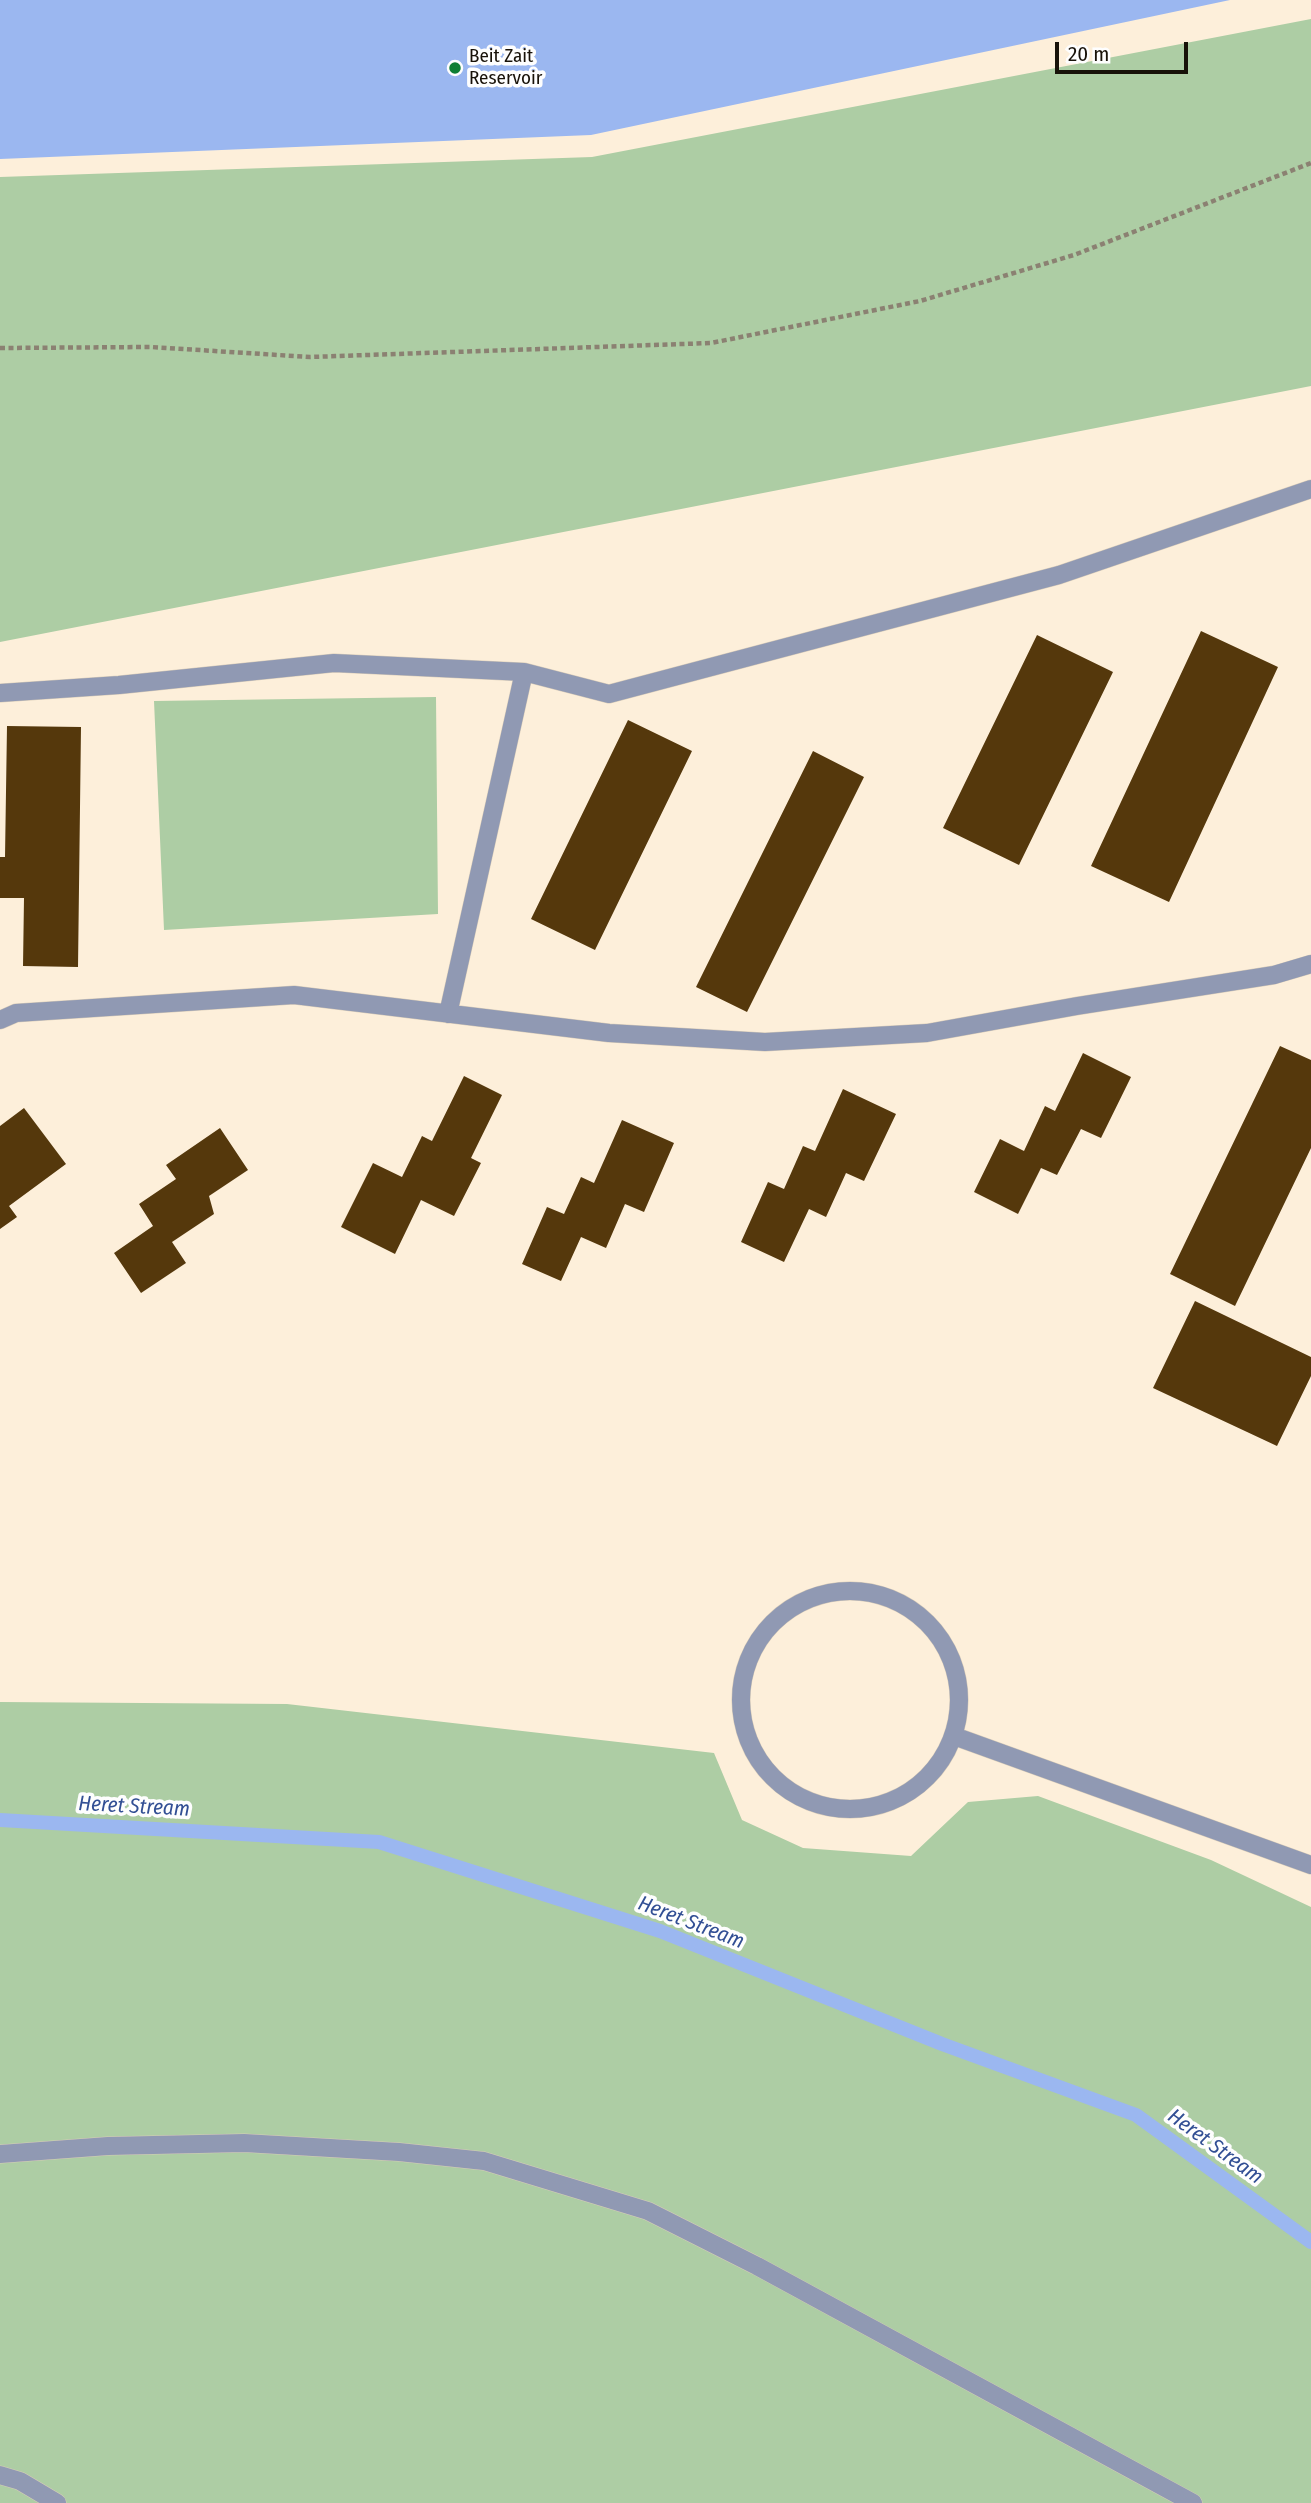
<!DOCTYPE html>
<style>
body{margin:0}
#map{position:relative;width:1311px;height:2503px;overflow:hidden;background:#fdefda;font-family:"Fira Sans Condensed",sans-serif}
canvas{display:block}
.scale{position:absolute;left:1055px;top:42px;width:133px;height:32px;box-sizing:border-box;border:4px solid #181209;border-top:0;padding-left:9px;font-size:21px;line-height:24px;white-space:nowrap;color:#181209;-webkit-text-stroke:5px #fefefe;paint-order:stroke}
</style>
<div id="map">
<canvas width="1311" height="2503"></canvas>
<div class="scale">20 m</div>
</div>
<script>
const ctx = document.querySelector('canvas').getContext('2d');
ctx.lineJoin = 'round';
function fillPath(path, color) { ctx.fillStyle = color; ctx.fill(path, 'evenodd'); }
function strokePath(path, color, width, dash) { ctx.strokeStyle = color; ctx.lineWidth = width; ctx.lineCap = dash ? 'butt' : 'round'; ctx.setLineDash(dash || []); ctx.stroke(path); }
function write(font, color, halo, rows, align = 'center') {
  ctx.font = font + ' "Fira Sans Condensed",sans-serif'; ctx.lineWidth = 7; ctx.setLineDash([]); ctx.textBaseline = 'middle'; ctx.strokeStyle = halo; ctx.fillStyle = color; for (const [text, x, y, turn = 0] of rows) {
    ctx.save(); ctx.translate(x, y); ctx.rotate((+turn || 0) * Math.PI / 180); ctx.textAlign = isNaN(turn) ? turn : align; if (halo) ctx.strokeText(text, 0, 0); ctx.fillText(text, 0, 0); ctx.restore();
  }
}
const green = new Path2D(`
 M1311 19V386L0 642V177L592 157Z
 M436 697 438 914 164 930 154 701Z
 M0 1702 287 1704 714 1753 742 1820 803 1848 911 1856 968 1802 1038 1796 1211 1860 1311 1907V2503H0Z`);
const water = new Path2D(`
 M0 0H1230L591 135 0 159Z`);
const stream = new Path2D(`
 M0 1820 379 1842 660 1931 942 2044 1136 2115 1311 2242`);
const building = new Path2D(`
 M1201 631 1278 667 1169 902 1091 866Z
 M1037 635 1113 672 1019 865 943 828Z
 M628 720 692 751 595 950 531 919Z
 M7 726 81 727 78 967 23 966 24 898H0V857H5Z
 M813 751 864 777 747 1012 696 987Z
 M1280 1046 1311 1060V1148L1235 1306 1170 1274Z
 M1083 1053 1131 1077 1101 1138 1081 1129 1057 1175 1041 1168 1018 1214 974 1192 1000 1139 1024 1151 1045 1106 1055 1111Z
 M464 1076 502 1095 471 1158 481 1163 454 1216 421 1200 395 1254 341 1227 373 1163 402 1177 422 1136 432 1141Z
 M843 1089 896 1114 864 1181 846 1173 826 1217 809 1209 784 1262 741 1242 768 1182 784 1189 803 1146 815 1151Z
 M24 1108 66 1164 9 1206 17 1217 0 1229V1126Z
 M622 1120 674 1143 644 1212 625 1204 606 1248 581 1237 561 1281 522 1264 547 1207 564 1214 581 1177 594 1183Z
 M220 1128 248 1170 209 1196 214 1214 172 1242 186 1263 141 1293 114 1253 153 1226 139 1204 176 1179 166 1165Z
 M1195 1301 1311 1357V1376L1277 1446 1153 1388Z`);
const path = new Path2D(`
 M0 348 151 347 310 357 711 343 920 301 1074 255 1311 163`);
const street = new Path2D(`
 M0 693 119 685 334 663 524 672 609 694 1059 575 1311 489
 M448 1014 524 672
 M0 1020 16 1013 294 995 609 1033 765 1042 927 1033 1077 1006 1274 975 1311 964
 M741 1700a109 109 0 1 1 218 0a109 109 0 1 1-218 0Z
 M954 1736 1311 1865
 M0 2154 108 2146 244 2143 399 2152 484 2161 648 2211 757 2266 1193 2503
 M0 2475 20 2481 57 2503`);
const markers = [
 [455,68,7,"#0e7e34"]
];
const poiNames = [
 ["Beit Zait",469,57],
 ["Reservoir",469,79]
];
const waterNames = [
 ["Heret Stream",134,1807,3],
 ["Heret Stream",691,1923,21],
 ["Heret Stream",1215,2147,36]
];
fillPath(green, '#adcda4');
fillPath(water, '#9bb7f0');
strokePath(stream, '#9bb7f0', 14);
fillPath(building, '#55380c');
strokePath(street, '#d8ccb9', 19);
strokePath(path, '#8b8172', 4.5, [5, 3.5]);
strokePath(street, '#9099b3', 18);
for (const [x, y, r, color] of markers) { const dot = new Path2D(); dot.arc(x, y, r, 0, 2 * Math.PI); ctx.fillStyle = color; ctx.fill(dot); strokePath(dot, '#fefefe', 2.5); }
write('19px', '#181209', '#fefefe', poiNames, 'left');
write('italic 21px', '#324f94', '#fefefe', waterNames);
</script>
